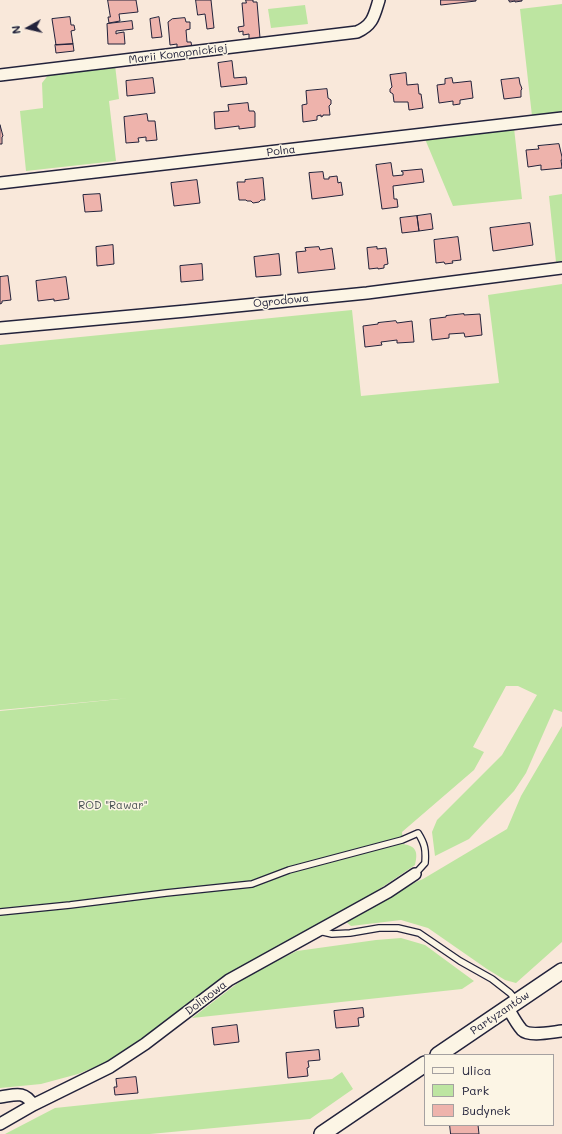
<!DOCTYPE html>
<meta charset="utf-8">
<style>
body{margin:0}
#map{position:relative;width:562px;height:1134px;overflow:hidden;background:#f9e8da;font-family:Mali,sans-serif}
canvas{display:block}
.legend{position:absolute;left:424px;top:1054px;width:130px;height:72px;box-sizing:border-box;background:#fcf5e5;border:1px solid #a5a1a1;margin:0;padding:5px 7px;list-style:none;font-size:12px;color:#22223b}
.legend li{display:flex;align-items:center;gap:8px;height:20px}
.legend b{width:20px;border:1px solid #a5a1a1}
.north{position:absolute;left:8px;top:8px;width:40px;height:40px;-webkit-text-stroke:3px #fcf5e5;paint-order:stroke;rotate:262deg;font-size:11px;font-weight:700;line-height:16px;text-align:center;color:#22223b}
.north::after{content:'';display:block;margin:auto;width:14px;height:18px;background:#22223b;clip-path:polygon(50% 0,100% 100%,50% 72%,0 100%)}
</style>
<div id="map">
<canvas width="562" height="1134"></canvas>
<ul class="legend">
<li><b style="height:5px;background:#fcf5e5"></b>Ulica</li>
<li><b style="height:11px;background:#bde5a1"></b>Park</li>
<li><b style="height:11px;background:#eeb3ac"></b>Budynek</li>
</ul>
<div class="north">N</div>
</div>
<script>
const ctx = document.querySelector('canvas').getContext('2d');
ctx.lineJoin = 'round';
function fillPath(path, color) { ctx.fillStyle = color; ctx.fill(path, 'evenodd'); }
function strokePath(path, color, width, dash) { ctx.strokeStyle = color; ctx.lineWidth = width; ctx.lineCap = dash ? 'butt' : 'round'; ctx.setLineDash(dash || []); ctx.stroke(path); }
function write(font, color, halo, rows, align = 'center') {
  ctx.font = font + ' Mali,sans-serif'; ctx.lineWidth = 3; ctx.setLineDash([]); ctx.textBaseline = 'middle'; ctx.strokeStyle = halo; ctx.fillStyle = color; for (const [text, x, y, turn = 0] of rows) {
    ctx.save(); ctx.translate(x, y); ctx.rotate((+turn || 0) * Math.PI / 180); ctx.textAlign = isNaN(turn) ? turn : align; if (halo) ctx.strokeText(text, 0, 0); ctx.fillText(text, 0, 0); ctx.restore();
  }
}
const green = new Path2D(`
 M562 4V112L532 116 520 9Z
 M305 5 308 24 271 28 268 9Z
 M115 65 119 99 109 101 116 161 26 171 20 111 43 108 42 83 49 74Z
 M514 128 522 199 453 206 425 139Z
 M562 194V261L556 262 549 196Z
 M562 284V712L554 709 526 773 514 791 469 839 435 856 432 832 437 820 502 755 537 695 518 686H506L473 747 484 752 474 770 402 832 403 844C417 846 418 853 415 865L366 898 112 1060 78 1074 41 1084 0 1088V711L130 698 0 710V345L352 310 361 396 499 383 488 295Z
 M562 726V942L516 983 505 980 487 969 428 928 401 920 351 926 345 921 416 882 423 879 507 829 521 796Z
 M401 938 425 945 474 981 462 989 192 1018 251 973 297 951 376 940Z
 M342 1072 353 1089 310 1119 150 1134H5L55 1108 332 1079Z`);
const building = new Path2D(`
 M108 0H136L138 12 119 14 120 21 109 23 108 17H110Z
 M196 0H211L214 28 207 29 205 14 198 15Z
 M246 0H253V2H257L260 38 249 39V34L243 35V31L239 32 238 27 244 26 242 3H246Z
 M441 0H476V1L441 5Z
 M509 0H522V1L515 2V1L510 2Z
 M70 17 71 25H74L75 30 71 31 73 44 56 45 52 19Z
 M159 17 162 37 152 38 150 19Z
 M185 18 186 22H190V29L186 30 187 42H191L192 48 177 49V44L170 45 168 22 172 19Z
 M132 21 133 29 116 31V34L118 33 124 32 125 44H108L107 24Z
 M73 44 74 51 56 53 55 45Z
 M232 61 234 78 246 77 247 84 221 87 218 63Z
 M406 73 407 85 418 84 419 94H421L423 108 409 110 408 102H394L393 94 390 92V89L392 87 390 75Z
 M153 78 155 93 127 96 126 81Z
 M452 78 453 83 471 81 473 98 460 100V104L453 105V101L439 103 437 85 445 84V79Z
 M519 78 520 84 521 86 522 89 521 90V97L504 99 501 80Z
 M327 89 328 98 331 100V104L329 106 330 115H323V116L321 117V115L317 116V120L303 122 302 105 307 104 306 91Z
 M248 103 249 111H254L255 113V127L239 129V126L215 129 214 112 229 111 228 105Z
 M147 114 148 121H155L157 140 146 141V137L138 138 139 142 126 143 124 117Z
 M0 125 3 136 2 137V144H0Z
 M559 144 562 157V160H561L562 168 541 170V165L528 167 526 150 539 149 538 146Z
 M391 163 393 176 403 175V172L401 171 422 169 424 182 393 186 394 199H397L398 207 382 209 376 165Z
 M323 172 324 179H329V177L337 176 338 183 341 182 343 195 312 199 309 173Z
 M263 178 265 200H261L259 202 253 203 251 201H247L246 200H239L237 182H245V180Z
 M197 180 200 203 174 206 171 183Z
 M100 194 102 211 85 212 83 195Z
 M431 214 433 229 419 231 417 216Z
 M417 216 419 231 402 233 400 218Z
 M530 223 533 245 493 251 490 228Z
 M458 237 461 260 452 261 453 263 445 264 444 262 436 263 434 240Z
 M113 245 114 264 97 266 96 247Z
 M319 247 320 250 332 248 335 269 298 273 296 252 306 251 305 248Z
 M377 247V249L386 248 388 264 384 265V268L378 269V268L369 269 367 248Z
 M279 254 281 275 256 277 254 257Z
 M202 264 203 280 181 282 180 266Z
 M8 276 11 300 2 301V303L0 304V277Z
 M66 277 69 299 54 301V299L38 301 36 281Z
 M464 314V315L480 314 482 335 465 337 464 333 449 334V338L432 340 430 319 446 317V316Z
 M396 321 397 323 412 321 414 342 397 343V340L381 342 382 345 365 347 363 326 378 324V323Z
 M363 1008 364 1017 358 1018 359 1026 336 1028 334 1011Z
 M237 1025 239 1042 214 1045 212 1028Z
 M319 1050 320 1060 308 1061 309 1067 307 1068 308 1076 288 1078 286 1053Z
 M136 1077 138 1093 115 1095 114 1087H117L116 1079Z
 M450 1125H478L479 1134H451Z`);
const lane = new Path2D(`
 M0 912 70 905 166 893 252 884 289 870 402 840 418 833C425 844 426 850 425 863L415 874
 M319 931 332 934 350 933 379 928H398L419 933 460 961 492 979 510 993 517 1001`);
const street = new Path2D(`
 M0 75 357 32C373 25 374 16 379 0
 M0 183 562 118
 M0 328 186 311 367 293 562 268
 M508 1008C512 1015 516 1023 522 1030 529 1037 552 1032 562 1031
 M0 1097C15 1095 24 1090 33 1105
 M0 1124 33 1105 110 1067 145 1044 229 980 388 892 415 874`);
const secondary = new Path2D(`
 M438 1055 562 971
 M322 1134 425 1064`);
const streetNames = [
 ["Marii Konopnickiej",178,54,-7],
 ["Polna",281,151,-7],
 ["Ogrodowa",281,301,-6],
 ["Dolinowa",206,998,-37],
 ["Partyzantów",500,1013,-34]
];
const parkNames = [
 ["ROD \"Rawar\"",113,806]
];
fillPath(green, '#bde5a1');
fillPath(building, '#eeb3ac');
strokePath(building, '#22223b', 1);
strokePath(lane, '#22223b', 8);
strokePath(street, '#22223b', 14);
strokePath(secondary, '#22223b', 18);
strokePath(lane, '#fcf5e5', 5.5);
strokePath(street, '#fcf5e5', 11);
strokePath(secondary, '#fcf5e5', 15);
write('11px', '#22223b', '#fcf5e5', streetNames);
write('11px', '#495354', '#fcf5e5', parkNames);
</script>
